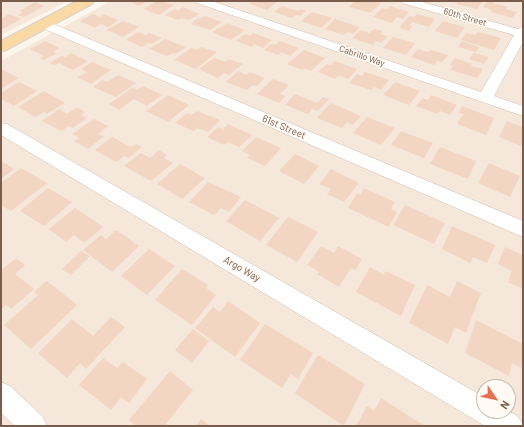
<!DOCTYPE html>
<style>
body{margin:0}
#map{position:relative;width:524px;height:427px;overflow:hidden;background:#fdf6ec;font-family:Barlow,sans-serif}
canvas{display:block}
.frame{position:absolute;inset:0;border:2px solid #7a5c4d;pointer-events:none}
.north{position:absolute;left:476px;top:379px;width:40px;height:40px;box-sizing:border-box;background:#fffaf3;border:1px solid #cabbb1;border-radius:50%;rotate:124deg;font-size:11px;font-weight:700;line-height:16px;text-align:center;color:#7a5c4d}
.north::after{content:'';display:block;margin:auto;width:14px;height:18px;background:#e76f51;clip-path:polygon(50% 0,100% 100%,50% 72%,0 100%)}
</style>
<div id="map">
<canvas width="524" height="427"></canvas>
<div class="frame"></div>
<div class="north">N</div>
</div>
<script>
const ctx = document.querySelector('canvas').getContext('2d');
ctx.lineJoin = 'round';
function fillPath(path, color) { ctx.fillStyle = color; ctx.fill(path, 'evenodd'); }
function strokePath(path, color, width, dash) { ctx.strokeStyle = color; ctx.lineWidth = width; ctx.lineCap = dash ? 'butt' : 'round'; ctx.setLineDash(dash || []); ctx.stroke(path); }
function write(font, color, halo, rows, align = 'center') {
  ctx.font = font + ' Barlow,sans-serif'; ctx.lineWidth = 3.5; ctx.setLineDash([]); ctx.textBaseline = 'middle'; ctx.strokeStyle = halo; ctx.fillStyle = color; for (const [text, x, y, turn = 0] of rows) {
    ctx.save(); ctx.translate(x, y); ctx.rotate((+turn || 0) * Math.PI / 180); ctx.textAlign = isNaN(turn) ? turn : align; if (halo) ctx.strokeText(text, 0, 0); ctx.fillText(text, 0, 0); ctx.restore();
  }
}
const residential = new Path2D(`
 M1 1H68L1 35Z
 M111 1H523V426H1V61ZM484 387H508V411H484Z`);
const building = new Path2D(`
 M128 1H147L139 6Z
 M157 1H166L165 2 174 5 159 15 144 9Z
 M254 1H273L277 2 267 10 250 4Z
 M355 1H373L381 3 370 13 349 7Z
 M458 1H483L477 9 456 4Z
 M488 1H495L493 3 508 7 506 9 517 12 512 18 491 12 492 10 483 7Z
 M35 2 45 6 24 17 18 15 23 12 19 11Z
 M282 6 298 11 300 9 306 11 300 16 296 15 292 18 274 12Z
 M390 6 409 12 403 19 397 17 392 23 373 17 382 8 387 9Z
 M183 7 199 14 189 20 181 18 178 20 165 15 175 9 178 11Z
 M312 12 332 18 321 28 301 21Z
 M9 14 21 19 1 30V19Z
 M93 14 100 17 104 14 119 20 108 27 101 24 95 28 80 21Z
 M417 14 435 19 429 27 412 22 409 25 412 26 409 31 399 28 409 16 414 17Z
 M205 16 222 22 210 30 191 24 198 18 200 19Z
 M335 19 360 27 353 34 347 32 344 35 325 29Z
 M123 21 139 27 123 37 107 30Z
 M443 21 465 27 457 38 435 31Z
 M227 23 245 30 231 40 212 32Z
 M374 29 382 31 380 34 388 36 381 43 376 41 373 45 352 38 360 30 369 33Z
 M138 32 146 35 149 33 162 38 152 44 148 43 142 47 126 40Z
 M478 32 501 38 494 50 461 40 466 33 475 35Z
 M253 33 272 40 263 48 254 44 252 47 236 41 245 34 250 36Z
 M393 37 415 43 406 55 383 48Z
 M165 39 186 47 176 54 173 53 167 56 149 49Z
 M45 41 59 48 53 52 57 53 44 60 40 58 44 56 30 49Z
 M280 41 299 48 290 56 281 52 278 55 264 50 271 44 275 45Z
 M462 41 479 47 476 52 458 47Z
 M202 47 217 52 196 69 174 60 191 48 197 50Z
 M418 49 428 52 430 50 448 55 442 62 437 61 434 65 411 57Z
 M304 50 325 58 311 71 304 68 302 70 287 64Z
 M71 53 88 61 73 70 59 63 55 65 49 63 62 56 65 57Z
 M474 53 489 57 484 64 469 59Z
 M214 58 225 62 229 59 243 64 229 75 224 73 218 78 199 69Z
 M455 58 472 64 471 66 483 69 477 78 450 70 453 66 450 65Z
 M335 61 357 69 348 79 339 75 335 79 318 72 327 64 331 65Z
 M92 62 111 70 91 84 77 77 87 72 81 69Z
 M1 69 19 78 1 89Z
 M238 71 247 75 249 72 265 78 257 86 253 85 247 90 226 82Z
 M365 72 389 80 381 90 374 87 371 90 349 83 357 74 362 76Z
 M118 75 136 83 116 97 93 87 102 80 107 82Z
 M273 79 289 85 280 94 286 96 279 103 257 94Z
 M19 82 37 91 14 106 1 99V93Z
 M395 82 420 91 409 105 383 95Z
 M143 86 162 95 147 106 134 99 119 110 109 104 132 88 137 90Z
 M44 91 65 103 47 114 44 112 35 117 18 107Z
 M295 94 317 103 323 97 329 99 318 111 312 109 308 114 285 105Z
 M168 95 189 105 168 122 146 111Z
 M431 95 457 105 450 115 440 111 437 114 416 106 423 98 428 100Z
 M331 103 361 116 353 125 347 122 342 128 317 118Z
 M462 106 494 118 486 135 457 124 463 114 458 113Z
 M77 107 85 112 81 115 87 118 73 128 69 126 61 131 42 121 59 109 67 114Z
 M197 111 220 120 208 132 197 128 193 131 175 123 187 113 192 115Z
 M367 117 395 128 381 145 353 133Z
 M94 119 108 126 98 134 104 136 88 149 74 141 79 138 72 134Z
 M507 121 523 127V143L521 146 499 137Z
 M228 124 252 135 239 147 228 142 224 145 207 137 218 127 223 129Z
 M401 131 433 143 424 158 391 145Z
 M112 137 131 147 136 144 142 147 128 158 124 156 116 162 95 150Z
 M256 137 281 148 265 166 247 158 250 155 242 151Z
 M440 147 476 161 468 179 430 164Z
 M159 150 167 155 164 158 173 163 151 181 124 166 141 153 150 158Z
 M295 154 319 166 304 184 279 171Z
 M1 161 14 169 1 179Z
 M489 163 520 176 510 197 478 183Z
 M180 164 205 178 182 199 157 184Z
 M21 168 47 183 11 211 1 205V183Z
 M331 169 359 183 344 202 327 194 331 189 319 184Z
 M208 182 241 197 229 212 221 208 214 215 189 202Z
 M48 188 72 202 44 226 20 211Z
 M364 188 395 202 391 209 397 212 389 227 348 208 357 193 360 195Z
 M245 200 279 218 260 241 226 221Z
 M405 205 445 223 434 244 393 225Z
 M75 208 103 227 84 243 74 235 66 242 49 229Z
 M288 217 318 232 297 262 266 245Z
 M452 226 495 245 487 263 473 257 470 263 442 249Z
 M116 230 139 246 112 272 83 250 101 235 106 239Z
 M321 246 334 253 338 246 362 259 355 270 351 268 339 287 317 274 319 272 307 265Z
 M505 247 523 255V289L508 282 512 271 498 264Z
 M149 249 175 266 147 295 121 276Z
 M81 251 90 256 71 275 62 269Z
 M16 258 25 265 15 274 34 289 11 309 6 305 1 309V270Z
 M370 267 384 275 386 271 415 285 401 316 356 292Z
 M182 269 208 285 206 288 216 295 192 325 155 300Z
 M47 281 77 305 31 349 4 325 38 295 34 292Z
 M457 281 481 293 466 333 455 327 448 344 409 323 427 285 450 297Z
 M228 301 260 323 235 357 195 328 213 307 220 312Z
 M111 317 125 327 86 369 80 363 67 378 38 353 72 319 93 336Z
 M476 320 523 344 522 368 512 363 509 376 465 353Z
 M265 324 313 353 298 379 291 374 282 388 240 360Z
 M193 329 209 341 192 363 175 350Z
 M318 355 365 384 344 426 295 393Z
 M103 358 117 368 123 362 147 379 129 403 121 397 111 410 79 385Z
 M170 371 193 390 166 424 168 426H136L129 420Z
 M381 398 425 426H356L367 406 374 411Z
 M201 419 211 426H196Z`);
const minor = new Path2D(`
 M195 1H212L481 92 514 35 402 3 400 1H419L518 29 523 26V42L494 96 523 106V116L197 3Z
 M44 20 523 221V237L40 27 38 24 40 21Z
 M1 123 7 124 484 397V411C502 411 516 407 523 426H485L1 135Z
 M1 382 10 386 43 417 47 426H15L1 413Z`);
const major = new Path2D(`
 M77 1H94L92 4 6 50 1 52V41Z`);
const farStreetnames = [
 ["60th Street",465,17,16],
 ["Cabrillo Way",362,56,19]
];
const streetNames = [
 ["61st Street",284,127,23],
 ["Argo Way",242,269,30]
];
fillPath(residential, '#f5e8da');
fillPath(building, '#f3d5c3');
strokePath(minor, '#d1beb0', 1);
strokePath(major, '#dad1cd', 2);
fillPath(minor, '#fff');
fillPath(major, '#fbd9a5');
write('9px', '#7a5c4d', '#fffaf3', farStreetnames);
write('10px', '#7a5c4d', '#fffaf3', streetNames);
</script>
